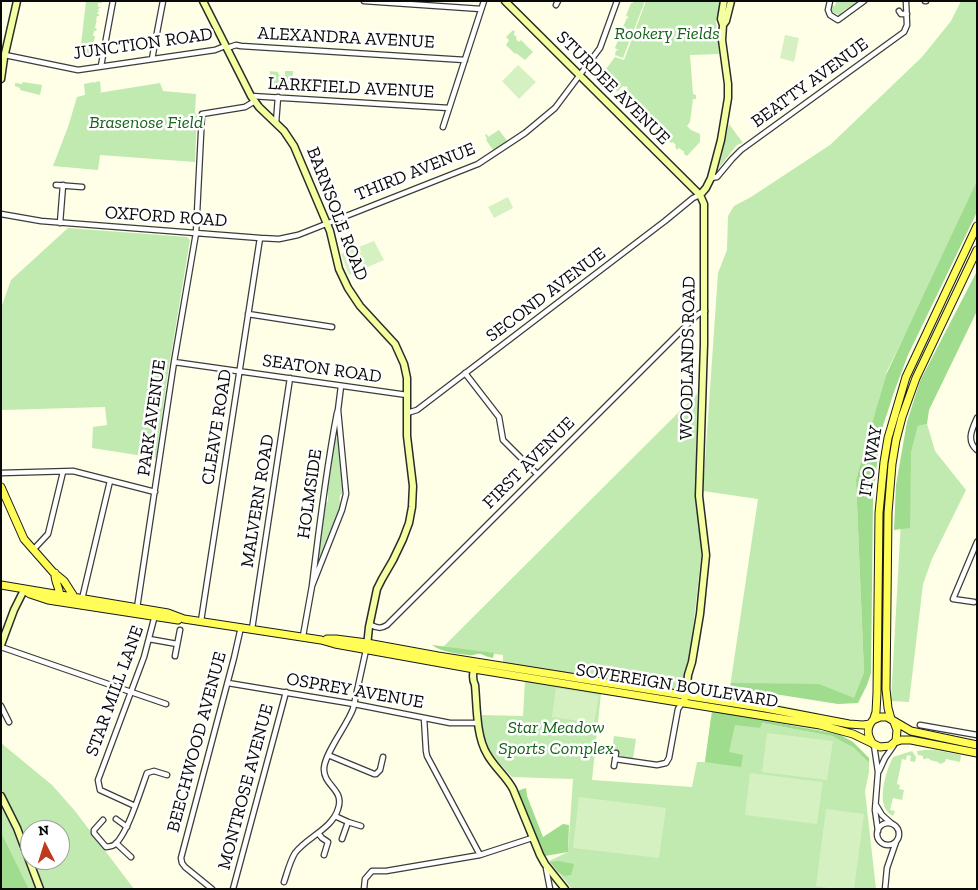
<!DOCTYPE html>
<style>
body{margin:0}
#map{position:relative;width:978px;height:890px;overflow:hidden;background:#feffe6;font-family:"Zilla Slab",serif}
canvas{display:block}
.frame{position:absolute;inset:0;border:2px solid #090909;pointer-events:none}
.north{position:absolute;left:20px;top:820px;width:50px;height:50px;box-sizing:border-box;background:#fff;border:1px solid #9d9d9d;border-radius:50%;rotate:355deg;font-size:14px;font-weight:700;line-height:20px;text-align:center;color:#090909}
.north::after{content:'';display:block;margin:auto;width:18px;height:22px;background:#bf3a1c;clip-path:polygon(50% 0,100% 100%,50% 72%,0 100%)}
</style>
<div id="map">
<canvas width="978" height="890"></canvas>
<div class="frame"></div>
<div class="north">N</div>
</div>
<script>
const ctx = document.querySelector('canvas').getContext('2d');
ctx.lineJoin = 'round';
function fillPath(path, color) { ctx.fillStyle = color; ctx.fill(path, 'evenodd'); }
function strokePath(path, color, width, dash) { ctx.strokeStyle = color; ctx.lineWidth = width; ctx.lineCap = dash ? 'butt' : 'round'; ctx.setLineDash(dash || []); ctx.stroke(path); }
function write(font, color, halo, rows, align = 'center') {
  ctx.font = font + ' "Zilla Slab",serif'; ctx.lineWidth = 5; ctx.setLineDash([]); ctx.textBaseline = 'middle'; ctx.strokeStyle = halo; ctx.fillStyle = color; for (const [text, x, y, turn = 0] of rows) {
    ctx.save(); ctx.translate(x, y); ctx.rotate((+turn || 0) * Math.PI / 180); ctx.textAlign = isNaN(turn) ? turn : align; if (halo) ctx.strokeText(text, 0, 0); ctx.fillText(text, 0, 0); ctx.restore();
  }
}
const green = new Path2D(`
 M86 1 102 2V3H98V7H101L99 8 98 11 100 12H98L97 14H99V16H97L96 21 98 22H96L95 28 97 29 96 31H94L93 36H95L93 45H92L91 48 100 50 99 53H97V55L91 54V55H83L84 47H86L81 45Z
 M633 1H645L623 58 615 55 616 50 618 51V50L615 48 618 40H620L622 33H624L625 30 622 29 627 18H628L629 17 626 16 631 3H633Z
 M646 1H721L716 22 719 54 690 55 693 94 696 95V99H693L690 122 687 126 691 130 700 134V142L687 156 684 154V151H683L679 148 677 150 675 146 676 145 673 142 671 143 667 139 668 138 664 133 662 134 659 132 660 130 656 129 658 127 656 123 653 125 649 122 650 119 647 117H645L638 111V108L632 102 630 104 627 101 630 96V95L626 99 622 95 628 88 626 86 625 87 623 86 617 92 616 89 618 85 615 82 612 86 613 84 611 82 612 81 610 79 608 81 607 80 608 78 605 75 608 72 606 69 615 57 624 60Z
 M836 1H858L854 4 855 6 853 5 842 12 843 14 839 15C834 13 830 11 831 5L835 6Z
 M961 1H977V190L887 371 870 434 856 480 864 672 854 699 730 687 758 499 703 491 718 273 727 250 728 216 734 206 751 197 830 145 922 57 951 21Z
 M513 30 515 32 514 33V35L517 37 516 39 519 42 521 40 533 52 525 60 516 53 515 54 506 45 509 40 506 37Z
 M270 71 278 72 279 75H285V71H293L292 91 269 90Z
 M100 81 101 92 98 93 160 83 163 91 196 94 195 112 197 116 195 162 100 155 98 170 53 166 68 127 77 97 85 95 84 84 94 82 95 83 96 82Z
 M23 82 42 85 40 95 20 90V88L15 86V83L22 84Z
 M729 124 743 143 739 144 736 146 719 168Z
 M499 130 508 142 493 150 486 140 487 139 485 135 487 134 488 137Z
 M68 228 187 237 190 240 168 373 156 458 92 448 93 427 107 425 105 407 1 410V308L11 280Z
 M697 394 696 499 702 549 691 646 683 683V687L670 690 503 663V655L443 647Z
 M927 424 935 451 966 490 932 559 923 584 909 702 891 701 901 520 911 453 918 426Z
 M335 438H339L343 489 342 494 340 495C339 498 340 501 340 503 340 514 327 546 322 556H316L326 503 328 501V489Z
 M525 681 601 693 592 780 692 787 697 762H705L711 718 760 728 761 723 832 736 854 748 869 763V772L865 791 876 889H572L549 861 568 852 573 779 512 777C494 757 480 744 482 715L523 716Z
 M695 688 822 714 762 705 740 699H727L698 694 694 691Z
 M614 736 636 739 633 759 620 756 619 752 612 751Z
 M1 743 52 785 75 811 134 889H29L1 832V801L32 866 1 787ZM30 830H60V860H30Z
 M925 750H935L961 755 960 762 946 759 945 762 940 764 938 762 930 760V759L926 758V759H923V756L918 755 917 751Z
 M912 751 916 757 915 762 910 761 911 756 907 755 906 760 902 759 897 784 900 785 899 789 904 790 902 800 893 798 890 810 895 811 893 816C874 807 886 771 893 757Z`);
const forest = new Path2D(`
 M977 181V212L908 355 894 392 883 426 878 454 873 500 871 673 867 685 858 703 838 704 730 687 731 683 819 684 854 698 864 672 856 480 886 375Z
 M977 271V311L929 410 927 424 918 426 911 453 910 528 894 530 896 485 907 422 920 381Z
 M432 645 494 653 493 658C489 657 485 656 481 654 477 653 473 656 469 655 457 654 442 652 432 645Z
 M712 711 839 734 853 742 869 758V763L854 748 832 736 762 723 760 728 735 725 729 752 743 755 741 767 705 762Z
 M526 788 527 796 543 837 563 824 569 825 568 852 545 856 523 807 517 791Z
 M1 832 29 889H1Z
 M558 861 574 864 571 875 565 876 558 872 550 862Z`);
const pitch = new Path2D(`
 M785 35 799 38 794 62 780 58Z
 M518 65 536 82 519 99 502 81Z
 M508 197 513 208 494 218 488 207Z
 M374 241 384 260 349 275 341 254Z
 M556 688 599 695 594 723 552 717Z
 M767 733 833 741 827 780 762 772Z
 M750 773 823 782 817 824 745 815Z
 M579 797 666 808 659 858 573 848Z
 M826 809 864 814 854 889H834L816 886Z`);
const street = new Path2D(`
 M364 1 481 9
 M830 1 828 10 830 15 838 20 864 1
 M925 1H926
 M556 5 558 1
 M899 11 901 14H907
 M227 48 236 45 241 46 465 60
 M5 55 78 70 215 50 225 46
 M152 59 163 1
 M101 66 113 1
 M251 96 449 108
 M276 123 278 97
 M443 127 484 1
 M711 178 717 177 732 159 741 150 904 32 907 25 906 1
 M56 185 82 187
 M1 214 41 221 260 238 279 239 298 235 478 164 525 133 555 108 600 48 617 1
 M60 223 63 185
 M248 314 332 327
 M174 362 407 395
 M465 373 499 417 503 440 537 474
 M338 410 346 494 342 510 312 586C319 528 326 470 337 413L338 410 341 386
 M407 413 417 410 665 221 693 198 700 195
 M977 418C972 429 966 441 977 450
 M1 473 73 471 155 492
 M33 550 48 534 63 472
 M82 599 110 481
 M974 602 953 599 977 542
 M137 608 174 362 196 233 202 114 245 107 255 101
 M201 621 260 238
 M371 625C377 628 381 629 387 625L696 316 700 313 705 311
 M252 629 290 378
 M303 636 312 586
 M149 639 177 644
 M1 647 131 692
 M175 656 180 630
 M228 683 354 704 450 723H478
 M131 692 166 704
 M1 706 9 722
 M424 718 426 751 427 756 480 855
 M920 725 977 735
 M874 745 878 772 875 810 878 831
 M328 755 374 774H376L380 770 383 757
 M615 759 657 765 666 763 669 758 678 709 682 703
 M614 766 616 753
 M879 771 885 758 894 745
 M876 805 882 815 891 823
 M135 806 100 790 98 780 144 657 155 615
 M335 816 348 822 342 839
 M116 819 127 827
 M103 820 94 830V833L106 847C109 846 111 847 114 845 127 836 141 789 147 773L154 771 167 775
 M348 822 361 826
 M877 834a11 11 0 1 1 22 0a11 11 0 1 1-22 0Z
 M318 833 322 838 328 842 324 855
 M116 843 131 857
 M546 868 550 889
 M284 882C287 873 290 861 295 853 307 837 332 829 338 809 345 789 323 786 324 768 325 753 347 725 353 709L366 650
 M212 889 185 867 182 863 181 858 234 658 241 627
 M233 889 286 692
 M364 889 365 879 372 871H386L480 855 532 838
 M885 889 887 868 896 842`);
const secondary = new Path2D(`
 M203 1 251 96 259 107 284 131 294 146 330 231 339 269 348 288 360 306 395 344 404 364 407 378V436L413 486 412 507 409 523 403 539 393 560 382 579 377 589 369 627 367 646
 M505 1 700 195 704 204V344L699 496 706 555 700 614 692 662 688 675 686 696 684 700
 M723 25 726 21 731 1
 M1 79 4 58 17 1
 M700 195 706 188 711 178 721 140 728 98V84L722 40 723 25 721 19 724 1
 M1 645 14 610 24 590
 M475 665C473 671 472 679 475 685 477 706 476 736 487 754 494 767 506 776 513 789L540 855 545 864 565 889
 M1 796 17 828 40 889`);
const primary = new Path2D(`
 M1 487 24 539 53 572 64 581 73 595V598
 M55 573C54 582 61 589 60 599
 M1 585 168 613 184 619 321 640 335 644 474 669 820 725 853 734 880 747 890 746 896 741 897 730 894 722
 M27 592 30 594 48 600 178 620
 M327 639H336L367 643 438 656 765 708 849 724 863 725 870 724
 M874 718 876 712 877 693 879 513 884 462 888 438 906 377 977 226
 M891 719 888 708 886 689 888 513 892 464 896 440 902 417 916 378 977 250
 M895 742 901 740H911L977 753
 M873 744C867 735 866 728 873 720L880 717H887L911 731 977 745`);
const parkNames = [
 ["Rookery Fields",667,34],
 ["Brasenose Field",146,123],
 ["Star Meadow",556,728],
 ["Sports Complex",556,749]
];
const streetNames = [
 ["ALEXANDRA AVENUE",346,38,3],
 ["JUNCTION ROAD",143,44,-8],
 ["BEATTY AVENUE",810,83,-36],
 ["LARKFIELD AVENUE",351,88,3],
 ["STURDEE AVENUE",613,88,45],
 ["THIRD AVENUE",415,172,-22],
 ["BARNSOLE ROAD",337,214,69],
 ["OXFORD ROAD",166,217,4],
 ["SECOND AVENUE",546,295,-37],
 ["WOODLANDS ROAD",688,358,-89],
 ["SEATON ROAD",322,369,8],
 ["PARK AVENUE",152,418,-82],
 ["CLEAVE ROAD",217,427,-81],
 ["ITO WAY",871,461,-81],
 ["FIRST AVENUE",529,463,-45],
 ["HOLMSIDE",310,494,-82],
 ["MALVERN ROAD",258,501,-81],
 ["SOVEREIGN BOULEVARD",677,686,9],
 ["STAR MILL LANE",115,691,-70],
 ["OSPREY AVENUE",355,691,10],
 ["BEECHWOOD AVENUE",197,742,-75],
 ["MONTROSE AVENUE",246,787,-75]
];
fillPath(green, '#c0eaaf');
fillPath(forest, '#9fdc8d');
fillPath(pitch, '#d5f1c1');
strokePath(street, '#3c3c3c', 7);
strokePath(secondary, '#2b2b2b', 9);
strokePath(primary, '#1a1a1a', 9);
strokePath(street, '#fff', 4.5);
strokePath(secondary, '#f4ffa1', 6);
strokePath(primary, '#fffd56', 7);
write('italic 18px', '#18631a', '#fff', parkNames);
write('18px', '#090909', '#fff', streetNames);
</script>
